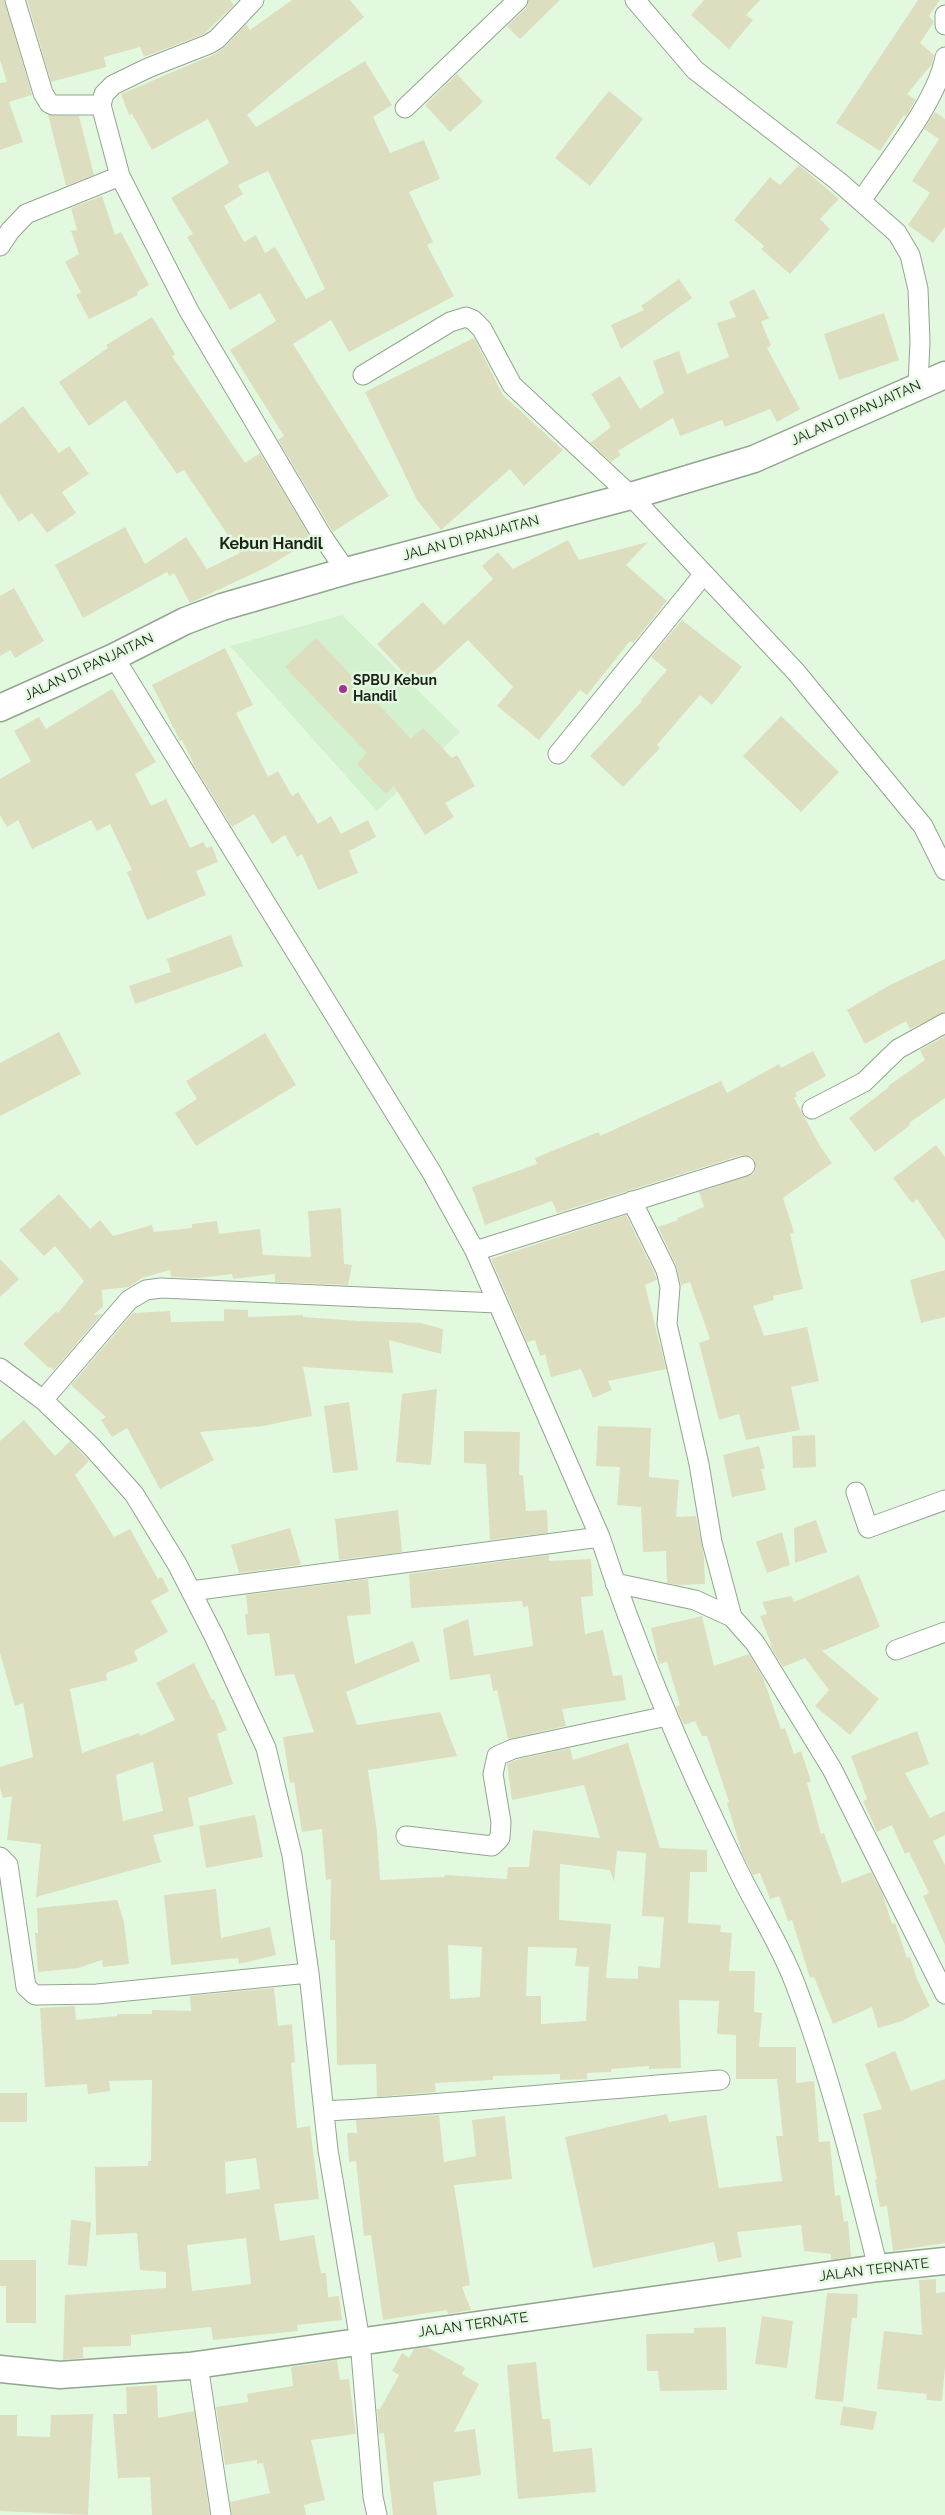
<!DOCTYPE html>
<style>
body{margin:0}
canvas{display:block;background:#e2f9df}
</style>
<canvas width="945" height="2515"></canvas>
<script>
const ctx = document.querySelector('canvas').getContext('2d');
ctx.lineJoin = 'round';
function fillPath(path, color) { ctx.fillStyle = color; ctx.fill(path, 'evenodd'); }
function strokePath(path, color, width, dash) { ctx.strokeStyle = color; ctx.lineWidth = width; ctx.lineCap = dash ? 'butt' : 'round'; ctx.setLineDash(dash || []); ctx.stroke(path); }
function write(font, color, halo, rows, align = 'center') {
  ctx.font = font + ' Raleway,sans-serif'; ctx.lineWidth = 5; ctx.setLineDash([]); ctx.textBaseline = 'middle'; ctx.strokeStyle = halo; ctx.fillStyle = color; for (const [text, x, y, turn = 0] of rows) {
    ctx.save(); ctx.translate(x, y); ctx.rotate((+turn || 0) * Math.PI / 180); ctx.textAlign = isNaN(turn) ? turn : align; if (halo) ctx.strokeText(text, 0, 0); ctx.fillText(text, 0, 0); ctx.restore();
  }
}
const built = new Path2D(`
 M342 615 460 732 377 811 230 646Z`);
const building = new Path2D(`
 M0 0H4L32 95 9 102 23 142 0 150V83L7 82 0 60Z
 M27 0H230L234 5 204 34 144 57 140 47 104 57 106 67 51 82Z
 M292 0H350L364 17 247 115 256 127 365 61 392 105 373 117 390 153 424 140 440 179 409 192 433 242 427 245 454 296 349 352 331 320 293 344 389 496 333 532 278 440 284 436 230 350 276 321 260 293 230 310 187 237 193 234 171 198 229 163 208 119 152 150 132 114 129 115 121 94 215 54 225 47 246 24 250 30ZM268 171 325 289 306 299 275 247 265 253 256 235 244 242 224 206 243 194 238 185Z
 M529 0H560L520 39 507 26 526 8Z
 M704 0H760L746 15 753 20 729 49 691 15Z
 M918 0H940L929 16 934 22 920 43 934 55 932 64 907 94 916 100 912 106 906 117 904 115 880 151 836 123Z
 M457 74 483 102 450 132 425 105Z
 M609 91 643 119 590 186 555 158Z
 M935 112 945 119V227L933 243 908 225 930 193 912 181 939 139 924 129Z
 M48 115 79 116 94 175 66 186Z
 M799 165 839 199 820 219 830 229 790 274 761 249 764 246 734 220 770 177 780 185Z
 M102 196 115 235 121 232 149 285 137 292 138 295 89 319 76 295 81 292 65 262 79 254 71 231 77 230 71 208Z
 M679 279 692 298 621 349 611 325 644 310 641 306Z
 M754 289 769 318 761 322 771 345 767 348 800 409 777 422 770 409 725 427 722 420 680 436 673 418 618 451 621 455 611 462 590 443 611 427 591 394 620 376 640 409 664 393 653 361 679 351 687 374 729 357 717 323 736 317 729 302Z
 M884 313 899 360 839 380 824 334Z
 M152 317 175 354 172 356 245 463 260 453 312 540 267 567 190 603 174 573 170 576 167 572 83 618 55 565 125 527 145 564 186 537 207 569 240 553 184 470 177 474 125 400 89 426 59 382 108 348 106 345Z
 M474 338 503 395 563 450 524 486 510 469 441 530 417 500 365 392Z
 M23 406 59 453 69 446 89 474 62 492 76 513 47 533 32 513 19 522 0 494V424Z
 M568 540 579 560 648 542 626 565 667 601 633 643 630 641 587 695 580 690 539 740 497 706 513 687 468 640 417 687 377 644 423 602 444 625 493 579 482 566 498 552 513 569Z
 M14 588 44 641 15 658 10 650 0 656V596Z
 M682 620 742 667 712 705 700 695 657 745 660 748 623 787 590 756 642 701 641 700 667 670 651 657Z
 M316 638 411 739 423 728 452 758 457 755 475 786 445 803 454 817 425 835 394 786 386 794 357 764 367 753 285 667Z
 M225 648 253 705 236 713 268 777 278 771 292 796 298 792 318 824 331 816 341 834 368 820 376 837 349 851 358 873 318 890 302 854 297 857 285 835 272 844 254 814 232 827 195 767 182 740 180 741 152 685Z
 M112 689 156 762 135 774 151 806 166 799 190 848 203 842 207 848 212 846 218 862 196 871 206 895 147 920 127 872 132 870 110 824 97 831 91 820 32 849 18 820 7 827 0 815V779L31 761 14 731 39 717 46 729Z
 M781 716 839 772 801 812 743 756Z
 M231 935 243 966 135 1004 129 986 171 972 167 959Z
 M945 959V1012L910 1029 906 1021 865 1044 847 1010 890 985Z
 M59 1032 81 1074 0 1116V1063Z
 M265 1033 296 1085 196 1146 175 1113 197 1099 186 1081Z
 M945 1036V1098L909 1123 910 1125 875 1152 849 1118 889 1087 888 1086 925 1060 920 1050Z
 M813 1051 826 1076 795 1093 797 1096 794 1098 820 1146 832 1163 783 1198 794 1232 790 1234 803 1289 773 1296 774 1300 753 1306 764 1336 807 1327 819 1381 791 1387 800 1430 746 1440 739 1414 719 1420 699 1343 710 1339 690 1282 681 1285 676 1265 658 1227 678 1220 677 1218 704 1207 699 1192 753 1174 756 1168 752 1157 742 1155 557 1213 552 1201 485 1225 472 1187 537 1164 535 1158 599 1132 600 1136 721 1081 727 1093 779 1064 781 1068Z
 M936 1145 945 1157V1240L917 1199 912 1203 893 1178Z
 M59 1194 90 1229 100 1220 113 1236 152 1225 154 1232 192 1228V1224L217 1221 219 1234 260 1229 263 1255 311 1257 308 1211 341 1208 344 1264 352 1265 348 1285 275 1282V1274L233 1279 232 1274 199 1278 171 1277 170 1270 142 1278 129 1287 102 1290 103 1307 93 1315 102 1314 54 1370 50 1367 49 1368 23 1344 56 1311 58 1313 84 1281 55 1246 44 1256 19 1230Z
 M626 1215 655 1274 657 1280 645 1285 666 1369 608 1381 612 1390 593 1398 581 1369 551 1377 545 1354 540 1356 535 1340 527 1342 491 1259Z
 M0 1259 19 1279 0 1297Z
 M945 1270V1317L921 1323 910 1280Z
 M224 1309 248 1310V1317L303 1315V1317L359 1321 421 1323 443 1329 441 1354 389 1340 393 1373 303 1367 312 1416 263 1426 200 1432 214 1460 160 1489 127 1428 112 1437 101 1420 106 1417 71 1385 133 1313 170 1311 171 1322 224 1321Z
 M437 1389 431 1465 396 1462 402 1394Z
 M349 1402 358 1470 333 1473 324 1406Z
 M24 1420 55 1456 70 1441 89 1461 75 1475 114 1537 130 1529 158 1579 162 1577 169 1591 151 1601 168 1632 134 1651 138 1661 106 1673 107 1680 70 1689 82 1753 139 1733 140 1736 175 1720 156 1683 194 1663 212 1700 214 1699 227 1730 217 1734 233 1784 188 1798 194 1826 153 1835 161 1862 36 1897 41 1844 7 1840 12 1796 3 1798 0 1787V1767L33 1757 23 1703 15 1706 0 1653V1441ZM153 1762 163 1811 123 1821 116 1775Z
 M598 1426 651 1428 649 1477 679 1480 676 1517 696 1516 704 1556 705 1584 678 1585 667 1583 666 1551 643 1552 641 1507 617 1505 620 1467 596 1466Z
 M464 1431 520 1432 519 1475H523L526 1511 547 1510 548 1533 490 1540 486 1464 464 1463Z
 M815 1435 816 1467 793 1468 792 1436Z
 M759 1446 765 1469H761L766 1490 732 1497 723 1455Z
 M398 1510 402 1552 339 1560 335 1519Z
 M816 1520 827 1552 795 1563 794 1528Z
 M290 1528 301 1565 239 1573 231 1545Z
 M782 1532 790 1565 767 1573 756 1542Z
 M549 1555V1561L591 1559 593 1596 581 1597 585 1634 603 1630 613 1676 622 1675 626 1700 562 1709 566 1726 508 1739 497 1690 493 1691 490 1674 450 1680 443 1629 468 1619 474 1656 533 1646 528 1606 523 1607 522 1601 411 1608 409 1574Z
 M859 1575 880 1627 822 1651 879 1699 850 1735 815 1706 829 1690 805 1658 783 1667 770 1646H772L760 1616 767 1614 762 1602 791 1596 794 1602Z
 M368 1579 371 1614 347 1616 355 1664 413 1641 420 1661 346 1692 357 1725 440 1712 457 1756 368 1770 377 1832 380 1880 444 1877 445 1875 507 1879 508 1867H529L533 1830 600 1838 584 1785 512 1800 507 1764 516 1760 570 1748 573 1760 628 1743 660 1848 707 1850V1872H690L688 1923 721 1925 720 1932 732 1933 729 1971H755L754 2012 762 2013 759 2047H796V2083L814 2081 819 2142 830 2141 835 2196 840 2195 844 2222 848 2221 851 2257 831 2260V2254L804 2251 801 2225 737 2232 742 2257 718 2262 714 2242 593 2268 565 2137 667 2114 669 2122 706 2115 719 2188 782 2181 776 2136H783L777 2079H736V2035L717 2034 719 2001 679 2000 681 2068 649 2069V2066L611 2069V2072L587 2073V2079L560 2080V2074L493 2076V2080L435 2083 436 2092 377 2097 376 2064 337 2065 335 1940H330L331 1879 326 1880 322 1829 302 1832 294 1782 290 1783 283 1737 314 1732 294 1674 275 1676 269 1633 247 1635 245 1614H248L246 1595ZM617 1851 646 1853 642 1916 664 1917 660 1968 638 1966V1979L606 1978 611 1924 559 1920 560 1864 610 1870 614 1882ZM448 1945 482 1947 480 1997 450 1999ZM528 1947 577 1948 575 1966 589 1967 586 2021 541 2024V1996H526Z
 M702 1616 714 1666 749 1654 763 1678 781 1729 785 1728 794 1754 801 1751 811 1781 807 1783 821 1834 824 1833 842 1883 871 1872 882 1893 892 1924 895 1923 907 1958 910 1957 917 1979 930 2006 902 2021 878 2028 872 2007 833 2024 814 1977 810 1978 792 1920 788 1921 779 1896 770 1899 760 1873 753 1875 742 1853 727 1803 729 1802 707 1736H702L695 1721 684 1725 676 1707 680 1705 667 1662 659 1664 651 1628Z
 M917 1731 929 1764 905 1773 930 1818 945 1811V1835L933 1841 945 1865V1945L923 1896 929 1893 909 1852 905 1854 892 1825 877 1832 863 1801 867 1799 851 1756Z
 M255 1815 263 1857 206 1868 199 1826Z
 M216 1889 221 1938 270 1927 276 1955 239 1964 238 1958 171 1965 164 1895Z
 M117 1900 124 1922 129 1964 103 1967 102 1960 78 1968 38 1972 35 1933H38L37 1908Z
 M274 1988 278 2026 292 2024 295 2062 291 2063 297 2128 310 2126 319 2199 274 2204 280 2241 314 2235 321 2273H326L328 2297 339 2296 342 2320 297 2325 298 2331 213 2340 211 2327 131 2335V2346L83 2347V2358L63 2360 65 2295 166 2288V2272L140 2270 137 2233 96 2235 95 2167 148 2166V2161H151L152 2080 109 2081 110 2091 88 2094 87 2084 45 2087 40 2008 75 2006 76 2020 117 2016V2014H152V2010L191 2011 190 1996ZM256 2158 260 2189 226 2194 225 2162ZM246 2238 251 2284 192 2291 187 2245Z
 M895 2051 911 2091 945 2079V2243L893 2251 887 2206 880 2207 875 2180 877 2179 863 2114 882 2109 865 2064Z
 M0 2093H27V2122H0Z
 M439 2115 444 2162 476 2156 472 2120 505 2116 512 2179 454 2185 470 2285 462 2287 471 2310 448 2314 447 2310 383 2320 371 2235 364 2236 356 2161 349 2162 347 2133H357L356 2120Z
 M71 2220 91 2222 87 2266 68 2265Z
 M0 2260H36V2323H6V2286H0Z
 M936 2279V2293L945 2292V2367L942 2401 926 2400 927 2394 877 2389 884 2331 922 2335 919 2280Z
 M827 2293 858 2294 857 2318H852L843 2402 815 2399Z
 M762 2316 793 2321 787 2368 755 2364Z
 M726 2327 727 2390 660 2391 658 2371H647L646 2334 694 2333V2328Z
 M427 2347 465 2368 462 2374 479 2384 454 2432 475 2429 481 2475 433 2482 437 2515H393L384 2433 379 2434 377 2409H380L399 2375 392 2371 402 2353 409 2358 414 2349Z
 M337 2360 340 2380 349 2379 356 2434 311 2440 325 2500 304 2505 306 2515H232L230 2502 270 2493 263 2463 257 2464V2460L225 2465 216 2407 248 2402 247 2394 293 2386 291 2367Z
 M536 2362 542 2419H550L553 2452 592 2448 596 2492 518 2499 507 2365Z
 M157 2385 158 2418 194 2411 210 2515H152L150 2477 118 2478 113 2414H127L126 2387Z
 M843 2406 877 2412 873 2430 840 2425Z
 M93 2414 88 2515 0 2511V2415H17V2436L50 2437 51 2415Z`);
const street = new Path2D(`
 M15 0 43 93 49 103 53 105H101
 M254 0 217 39 209 44 148 68 113 85 104 94 101 105 120 176 189 311 322 536 346 571
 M635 0 695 70 838 181 897 233 910 255 918 289 920 342 918 385
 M945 15V25
 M405 108 518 0
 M861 201C887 162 937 102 945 57
 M0 246 10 231 26 214 120 176
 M363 375 450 322 466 317 473 320 482 329 512 385 631 496 796 672 923 826 945 870
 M114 657 432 1173 475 1251 600 1537C637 1650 685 1761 737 1868 755 1906 779 1942 794 1981 830 2074 854 2171 878 2268
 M558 754 704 574
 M812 1109 864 1082 898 1049 945 1023
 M632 1201 666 1270 670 1287 667 1324 699 1464 712 1542 732 1617
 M475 1251 745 1166
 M0 1368 43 1400 91 1446 134 1494 177 1564 214 1636 266 1748 292 1855 309 1973 328 2150 360 2341 373 2497 377 2515
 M43 1400 129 1300 146 1290 161 1288 497 1303
 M856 1492 868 1528 945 1500
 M615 1583 695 1600 732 1617 755 1643 832 1769 945 1994
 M191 1591 600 1537
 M896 1650 945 1632
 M406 1836 492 1846 500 1838 501 1822 493 1774 497 1756 513 1749 667 1716
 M0 1857 8 1865 26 1987 35 1995 97 1994 309 1973
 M325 2111C457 2104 588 2090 720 2080
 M198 2365 221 2515`);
const secondary = new Path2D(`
 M0 708 114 657 185 621 222 607 346 571 631 496 754 459 945 375
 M0 2369 60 2375 189 2366 878 2268 945 2261`);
const markers = [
 [343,689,5,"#a43390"]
];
const streetNames = [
 ["JALAN DI PANJAITAN",856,413,-24],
 ["JALAN DI PANJAITAN",471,538,-15],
 ["JALAN DI PANJAITAN",89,667,-25],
 ["JALAN TERNATE",874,2270,-7],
 ["JALAN TERNATE",473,2325,-8]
];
const poiNames = [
 ["SPBU Kebun",353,681],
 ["Handil",353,697]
];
const quarterNames = [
 ["Kebun Handil",271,544]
];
fillPath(built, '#d3f0cf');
fillPath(building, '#dddebf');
strokePath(street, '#91a68e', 21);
strokePath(secondary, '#91a68e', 29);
strokePath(street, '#fff', 19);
strokePath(secondary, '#fff', 26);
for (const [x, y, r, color] of markers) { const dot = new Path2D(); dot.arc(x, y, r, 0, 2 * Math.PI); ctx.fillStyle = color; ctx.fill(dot); strokePath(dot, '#e2f9df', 2); }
write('14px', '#1b2319', '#e2f9df', streetNames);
write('bold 14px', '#1b2319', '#e2f9df', poiNames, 'left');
write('bold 16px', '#1b2319', '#e2f9df', quarterNames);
</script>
